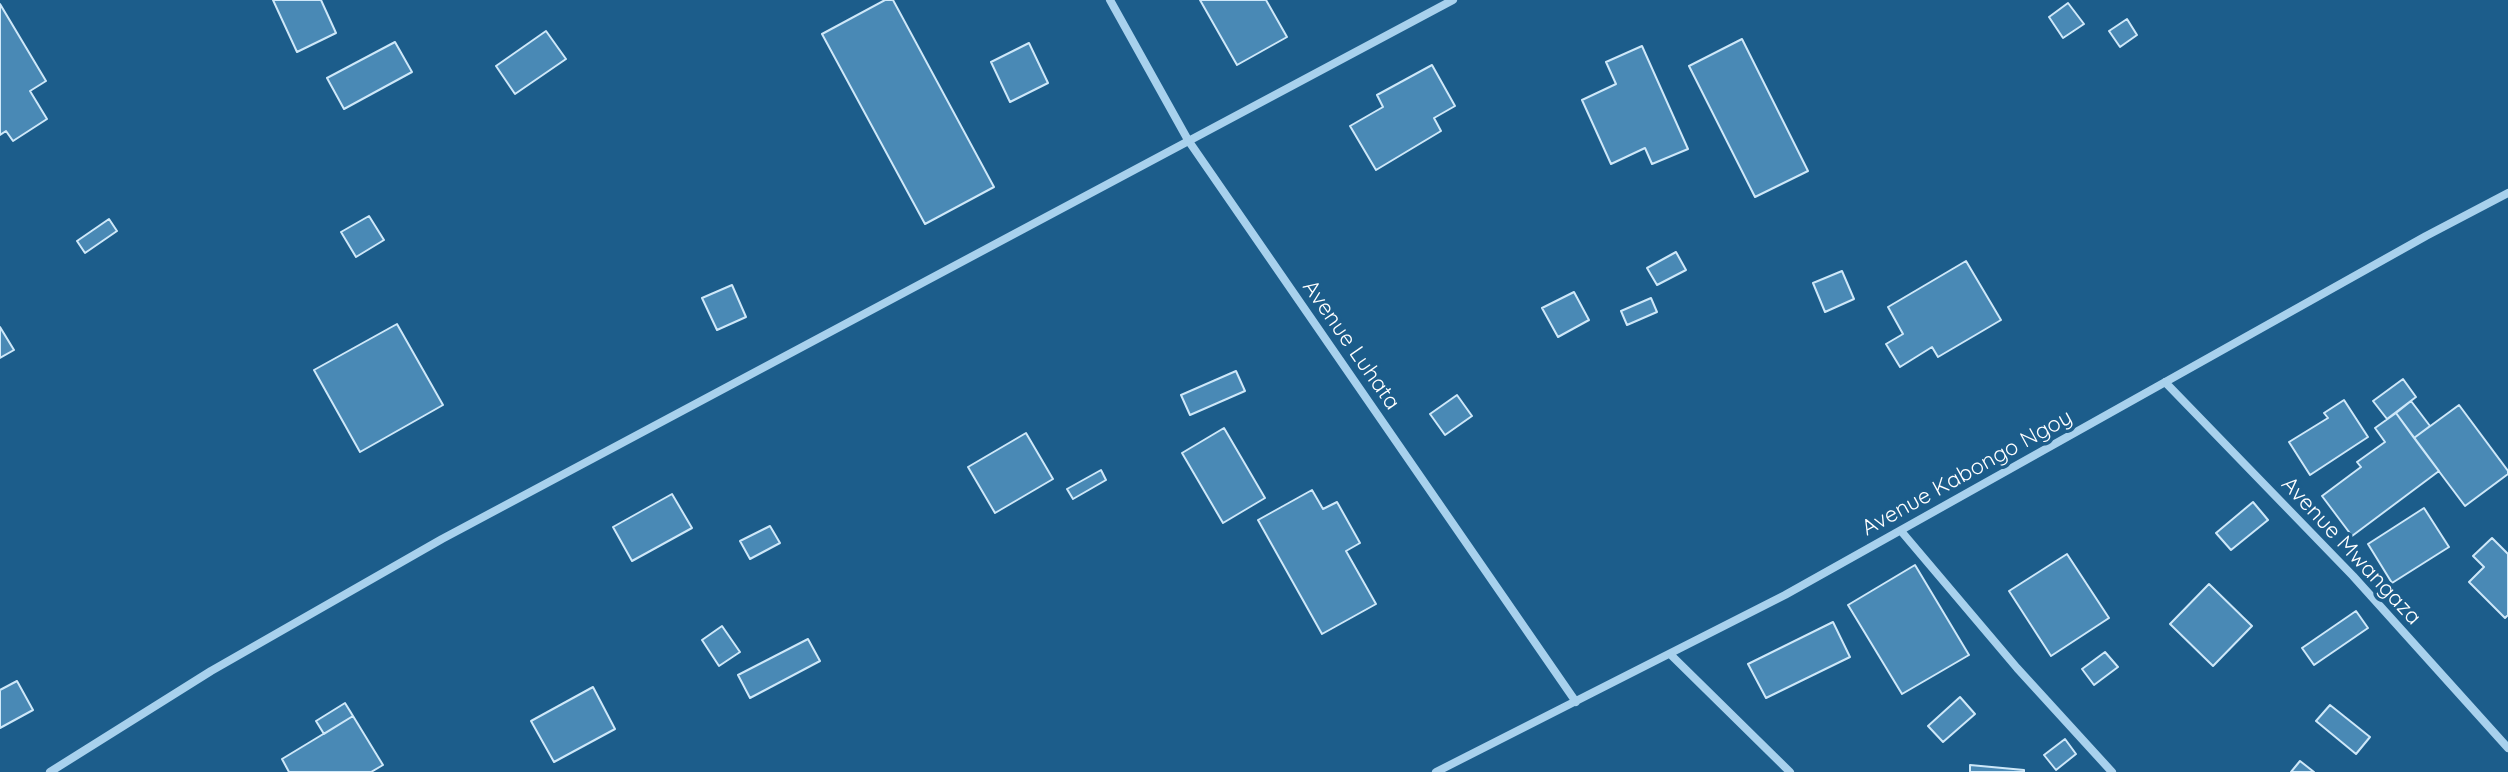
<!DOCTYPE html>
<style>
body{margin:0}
canvas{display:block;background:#1c5d8b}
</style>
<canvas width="2508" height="772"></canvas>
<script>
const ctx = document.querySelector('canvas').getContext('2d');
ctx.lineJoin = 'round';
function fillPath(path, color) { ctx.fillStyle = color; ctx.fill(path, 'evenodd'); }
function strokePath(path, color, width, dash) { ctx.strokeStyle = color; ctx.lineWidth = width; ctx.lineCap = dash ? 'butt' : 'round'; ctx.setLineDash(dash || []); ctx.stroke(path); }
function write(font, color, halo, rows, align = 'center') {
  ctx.font = font + ' Quicksand,sans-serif'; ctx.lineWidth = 7; ctx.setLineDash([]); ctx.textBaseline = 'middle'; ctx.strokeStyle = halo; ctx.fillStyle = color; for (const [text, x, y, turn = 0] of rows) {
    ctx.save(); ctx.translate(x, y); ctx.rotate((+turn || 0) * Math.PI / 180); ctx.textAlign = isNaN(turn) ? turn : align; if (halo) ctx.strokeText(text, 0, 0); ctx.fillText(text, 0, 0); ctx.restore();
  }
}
const building = new Path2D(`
 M273 0H321L336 33 297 52Z
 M885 0H893L994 187 925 224 822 34Z
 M1200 0H1266L1287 37 1237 65Z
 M2068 3 2084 24 2063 38 2049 17Z
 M0 4 46 81 30 91 47 119 13 141 6 131 0 135Z
 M2127 19 2137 35 2120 47 2109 31Z
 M546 31 566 59 515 94 496 66Z
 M1742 39 1808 171 1755 197 1689 66Z
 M395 42 412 72 344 109 327 78Z
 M1029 43 1048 83 1010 102 991 62Z
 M1642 46 1688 149 1652 164 1645 148 1611 164 1582 100 1616 84 1606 62Z
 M1432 65 1455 106 1434 118 1441 131 1376 170 1350 126 1383 107 1377 95Z
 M369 216 384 240 356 257 341 232Z
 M109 219 117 231 85 253 77 241Z
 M1676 252 1686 270 1657 285 1647 268Z
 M1966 261 2001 320 1938 357 1932 347 1900 367 1886 344 1903 334 1888 307Z
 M1842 271 1854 299 1825 312 1813 283Z
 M732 285 746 317 717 330 702 298Z
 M1574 292 1589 320 1558 337 1542 308Z
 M1651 298 1657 312 1627 325 1621 311Z
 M397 324 443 405 360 452 314 370Z
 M0 327 14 350 0 358Z
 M1236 371 1245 391 1190 415 1181 395Z
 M2403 379 2416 397 2387 419 2373 401Z
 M1457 395 1472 416 1445 435 1430 414Z
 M2344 400 2368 437 2310 475 2289 442 2328 418 2324 413Z
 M2411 401 2430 426 2414 438 2396 413Z
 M2459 405 2508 471V474L2465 506 2414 438Z
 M2396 413 2439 471 2352 536 2322 496 2361 467 2357 462 2385 442 2375 428Z
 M1224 428 1265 498 1223 523 1182 453Z
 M1026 433 1053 479 995 513 968 467Z
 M1101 470 1106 480 1073 499 1067 489Z
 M1312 490 1323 509 1337 502 1360 543 1346 551 1376 604 1322 634 1258 520Z
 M672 494 692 528 632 561 613 527Z
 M2253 502 2268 520 2231 550 2216 533Z
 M2424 508 2449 547 2392 583 2368 544Z
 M770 526 780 543 750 559 740 541Z
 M2492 538 2508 554V615L2505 618 2469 582 2484 567 2473 556Z
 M2067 554 2109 618 2051 656 2009 591Z
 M1915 565 1969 655 1902 694 1848 605Z
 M2209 584 2252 626 2213 666 2170 624Z
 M2356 611 2368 628 2314 665 2302 648Z
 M1833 622 1850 657 1766 698 1748 664Z
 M722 626 740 652 719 666 702 640Z
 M808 639 820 661 750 698 738 675Z
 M2105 652 2118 667 2094 685 2082 669Z
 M17 681 33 710 0 728V690Z
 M593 687 615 729 554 762 531 721Z
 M1960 697 1975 714 1943 742 1928 726Z
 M345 703 353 716 324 734 316 721Z
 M2330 705 2370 737 2356 754 2316 721Z
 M353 716 383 765 371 772H289L282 759Z
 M2065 739 2076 754 2056 770 2044 755Z
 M2300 761 2314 772H2291Z
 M1970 765 2024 770V772H1970Z`);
const minor = new Path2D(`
 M1110 0 1188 140 1576 702
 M2165 382 2353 576 2508 748
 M1901 531 2017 668 2112 772
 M1671 655 1790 772
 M50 772 211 671 442 539 1453 0
 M1436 772 1785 595 2426 236 2508 193`);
const streetNames = [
 ["Avenue Luhata",1351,345,55],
 ["Avenue Kabongo Ngoy",1967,473,-29],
 ["Avenue Mwangaza",2351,551,47]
];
fillPath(building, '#4989b5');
strokePath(building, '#cee8f9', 2);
strokePath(minor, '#a8d1ed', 8);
write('22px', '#fff', '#1c5d8b', streetNames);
</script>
